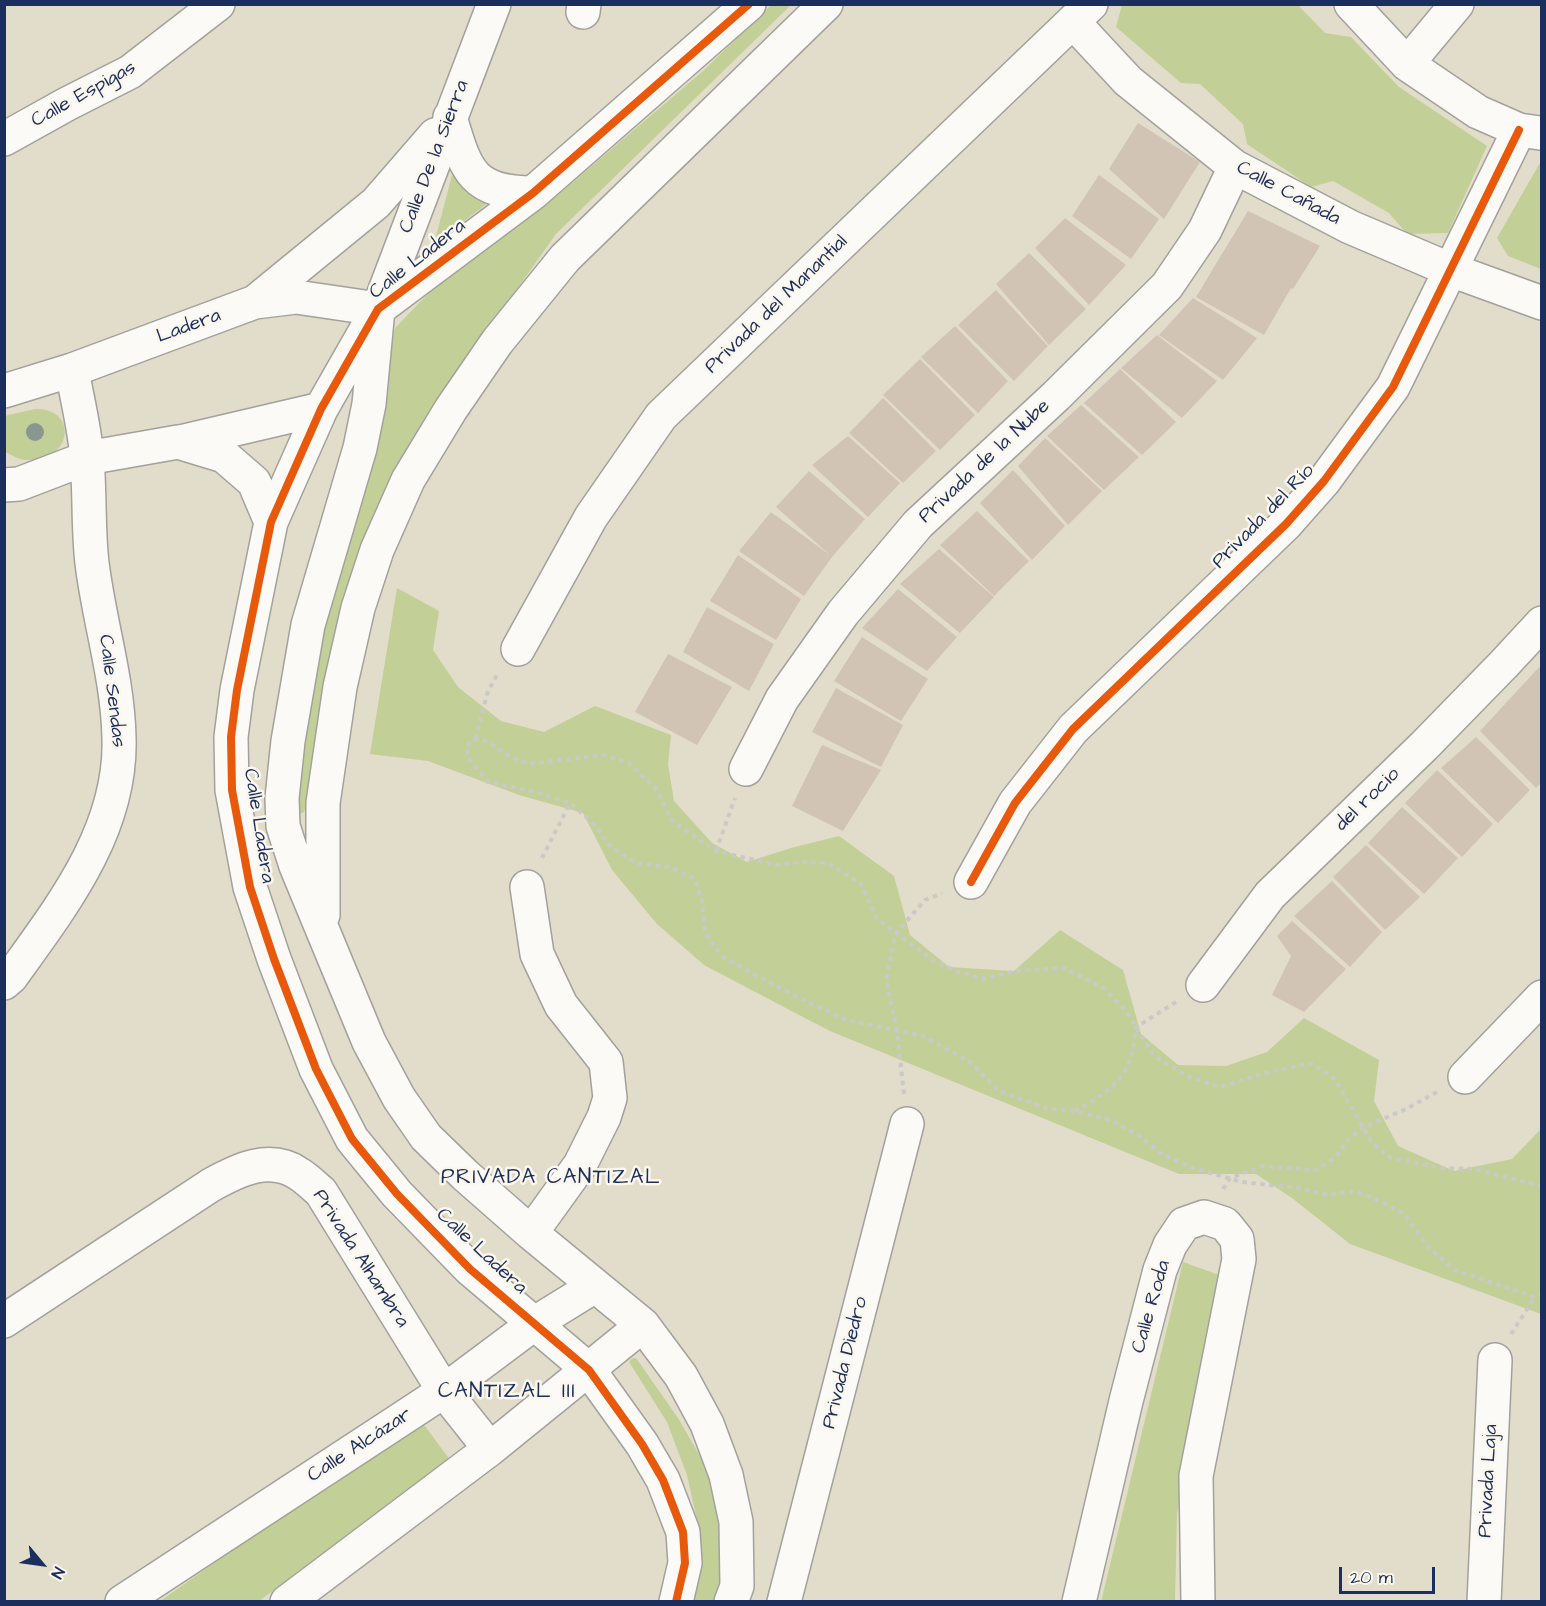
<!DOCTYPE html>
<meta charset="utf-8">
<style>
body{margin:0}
#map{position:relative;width:1546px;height:1606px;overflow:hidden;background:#e2dcca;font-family:"Architects Daughter",sans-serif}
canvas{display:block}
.frame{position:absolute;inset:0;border:6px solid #1b2f5e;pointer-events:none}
.north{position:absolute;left:12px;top:1534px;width:60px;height:60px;-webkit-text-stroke:4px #fbf7ec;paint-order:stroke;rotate:119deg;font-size:16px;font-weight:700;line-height:24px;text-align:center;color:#1b2f5e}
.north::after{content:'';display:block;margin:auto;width:21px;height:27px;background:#1b2f5e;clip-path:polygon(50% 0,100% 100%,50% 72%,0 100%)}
.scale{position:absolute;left:1339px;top:1567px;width:96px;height:27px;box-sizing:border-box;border:3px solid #1b2f5e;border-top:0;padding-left:8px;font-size:18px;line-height:21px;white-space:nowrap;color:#1b2f5e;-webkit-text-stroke:4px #fbf7ec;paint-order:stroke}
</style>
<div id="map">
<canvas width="1546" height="1606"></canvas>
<div class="frame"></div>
<div class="north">N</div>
<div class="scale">20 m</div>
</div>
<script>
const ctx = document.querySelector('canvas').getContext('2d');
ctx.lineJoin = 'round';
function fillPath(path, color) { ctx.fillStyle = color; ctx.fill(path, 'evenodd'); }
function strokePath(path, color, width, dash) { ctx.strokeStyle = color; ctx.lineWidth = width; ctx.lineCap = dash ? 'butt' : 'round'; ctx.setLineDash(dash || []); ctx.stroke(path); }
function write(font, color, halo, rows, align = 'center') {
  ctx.font = font + ' "Architects Daughter",sans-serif'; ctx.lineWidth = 5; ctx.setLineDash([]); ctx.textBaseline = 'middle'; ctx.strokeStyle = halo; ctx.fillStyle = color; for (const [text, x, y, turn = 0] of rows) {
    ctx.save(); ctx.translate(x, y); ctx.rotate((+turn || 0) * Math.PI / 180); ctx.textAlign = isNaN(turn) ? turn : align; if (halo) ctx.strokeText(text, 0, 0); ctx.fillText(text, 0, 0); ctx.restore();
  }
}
const green = new Path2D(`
 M1297 4 1325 33 1351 37 1399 87 1487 146 1448 233 1407 234 1389 213 1333 181 1311 187 1247 144 1243 124 1200 84 1181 83 1116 27 1122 5Z
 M771 5H791L556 234 427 416 379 510 329 658 306 809 303 813H295L313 654 354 503 388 395 390 349 395 328 428 294 539 211 703 71Z
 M1541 161H1542L1541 269 1508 256 1497 238Z
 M452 175 489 202 434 244Z
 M35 409C79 408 73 462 27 460 19 460 12 455 5 452L4 416Z
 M397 588 439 611 433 650 458 687 501 721 544 732 595 706 671 735 668 764 674 801 712 843 747 862 791 848 839 836 894 876 910 935 949 967 1014 971 1060 930 1123 970 1141 1034 1178 1065 1226 1066 1267 1052 1304 1018 1379 1060 1374 1101 1398 1146 1454 1171 1512 1159 1541 1129V1314L1350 1244 1292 1198 1256 1174H1179L830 1031 801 1016 704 965 657 924 612 870 583 813 519 795 428 761 370 754Z
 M1183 1262 1219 1275 1177 1514 1175 1601 1101 1602Z
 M633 1358H636L678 1418 708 1470 726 1528 722 1601H691L698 1577 699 1529 687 1475 667 1422 629 1362Z
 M419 1418 450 1460 259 1601 159 1602Z`);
const building = new Path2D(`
 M1138 123 1200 162 1164 219 1109 169Z
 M1099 175 1159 219 1131 259 1072 216Z
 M1248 211 1320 246 1293 289 1291 288 1264 335 1196 297Z
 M1065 218 1126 265 1089 305 1035 248Z
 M1029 253 1086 309 1049 345 996 284Z
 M996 290 1048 346 1014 381 958 325Z
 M1193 298 1257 338 1223 380 1159 335Z
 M955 326 1008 381 978 413 921 357Z
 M1157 335 1217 381 1182 418 1121 368Z
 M920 359 975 415 940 450 883 395Z
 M1120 369 1176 422 1142 455 1084 403Z
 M883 398 936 451 903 483 849 433Z
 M1081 405 1139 457 1104 490 1047 436Z
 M848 436 900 483 868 517 812 465Z
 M1045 438 1102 491 1068 525 1018 466Z
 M1013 470 1065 526 1032 560 980 503Z
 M809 471 865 519 832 557 804 596 739 551 771 512 830 555 776 507Z
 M977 511 1029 561 994 596 940 545Z
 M939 549 994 597 960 633 900 584Z
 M738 555 801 599 776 640 710 601Z
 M898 589 957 637 927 671 862 628Z
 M707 607 774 644 749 691 683 652Z
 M862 637 928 679 901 721 834 681Z
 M668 654 732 687 697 745 635 712Z
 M1542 664V782L1536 788 1480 731Z
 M836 688 903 725 881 767 812 732Z
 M1476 737 1530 790 1498 823 1441 768Z
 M822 745 881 770 843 831 792 806Z
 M1437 770 1493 824 1462 857 1405 803Z
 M1402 807 1458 858 1424 894 1368 843Z
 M1366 845 1420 897 1385 930 1333 877Z
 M1332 881 1382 932 1350 967 1294 916Z
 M1292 921 1346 969 1304 1012 1272 995 1291 956 1277 936Z`);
const path = new Path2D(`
 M475 739 488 691 497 675
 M716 851 735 798
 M542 858 570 803
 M904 1094 897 1031 886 980 896 933 925 900 942 893
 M1075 1111C1097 1099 1121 1085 1130 1060 1134 1050 1134 1037 1136 1027L1176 1002
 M1542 1186 1473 1169 1441 1168 1391 1158 1372 1143 1335 1079 1311 1063 1265 1073 1220 1087 1187 1076 1154 1056 1126 1011 1105 989 1064 968 1016 971 982 979 956 971 934 961 877 919 860 883 828 863 801 862 777 865 716 851 672 821 656 789 629 763 604 755 528 764 507 755 487 741 475 739 467 746 468 758 488 782 532 791 570 803 593 823 611 847 636 863 670 867 695 879 702 901 704 927 709 940 724 958 799 998 847 1020 923 1036 970 1062 999 1091 1046 1108 1074 1111 1111 1120 1138 1135 1162 1154 1193 1168 1242 1182 1298 1188 1328 1195 1355 1191 1382 1202 1404 1214 1428 1247 1455 1270 1535 1297 1542 1294
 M1223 1189 1230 1178 1263 1166 1315 1170 1336 1157 1348 1140 1362 1128 1406 1109 1437 1092
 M1511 1334 1535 1297`);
const street = new Path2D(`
 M494 4 378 309 369 404 360 448 308 625 288 741 282 798 283 826 296 866 369 1042 399 1098 426 1137 465 1175 531 1233 643 1325 681 1376 707 1424 726 1475 736 1522 737 1586 731 1602
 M1351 4 1407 64 1478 112 1519 130 1540 133
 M583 12 584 4
 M1074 23 1128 81 1235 167 1350 227 1451 270 1542 303
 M1407 64 1457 4
 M450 117C466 170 471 193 533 193
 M4 139 67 104 130 72 218 4
 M255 302 376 203 435 135
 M4 391 72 370 255 302 296 297 378 309
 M180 442 321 409
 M4 485 19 484 87 458 178 442 224 456 254 482 271 522
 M518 649 591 517 661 416 1091 4
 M746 769 782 699 843 613 918 524 1056 396 1167 286 1205 230 1235 167
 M971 882 1015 803 1073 729 1286 524 1324 481 1393 387 1519 130
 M527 887 537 954 561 1005 606 1062 610 1098 604 1117 580 1165 531 1233
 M323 915V803L340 687 358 608 377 550 408 480 451 409 497 342 565 258 826 4
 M4 983 11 977C62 906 122 830 119 738 118 679 99 621 92 563 88 529 90 494 87 459 85 429 77 399 72 370
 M1203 985 1270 895 1424 746 1504 664 1542 623
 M1465 1077 1542 997
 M4 1321 211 1185C238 1170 270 1154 299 1174 307 1179 314 1186 321 1192L444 1391 490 1449
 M122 1602 444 1391 535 1323 595 1286
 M287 1602 490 1449 643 1325
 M676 1602 685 1563 683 1532 663 1480 642 1444 589 1370 470 1269 397 1194 352 1139 316 1069 274 959 250 887 232 790 231 737 237 690 271 522 321 409 378 309 533 193 749 4
 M784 1602 907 1124
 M1079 1602 1126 1401 1160 1270 1170 1245 1184 1224 1204 1217 1225 1224 1237 1239 1239 1259 1196 1476 1198 1602
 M1484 1602 1495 1360`);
const cycleway = new Path2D(`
 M971 882 1015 803 1073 729 1286 524 1324 481 1393 387 1519 130
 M676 1602 685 1563 683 1532 663 1480 642 1444 589 1370 470 1269 397 1194 352 1139 316 1069 274 959 250 887 232 790 231 737 237 690 271 522 321 409 378 309 533 193 749 4`);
const trees = [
 [35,432]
];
const streetNames = [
 ["Calle Espigas",84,95,-29],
 ["Calle De la Sierra",435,157,-69],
 ["Calle Cañada",1288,194,28],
 ["Calle Ladera",418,260,-38],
 ["Privada del Manantial",777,305,-44],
 ["Ladera",189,327,-20],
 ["Privada de la Nube",985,462,-43],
 ["Privada del Río",1264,517,-46],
 ["Calle Sendas",111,691,83],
 ["del rocio",1368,800,-44],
 ["Calle Ladera",258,826,81],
 ["Calle Ladera",481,1252,43],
 ["Privada Alhambra",360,1259,57],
 ["Calle Roda",1152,1307,-74],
 ["Privada Diedro",846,1363,-76],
 ["Calle Alcázar",360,1446,-33],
 ["Privada Laja",1489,1481,-87]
];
const neighbourhoodNames = [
 ["PRIVADA CANTIZAL",551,1179],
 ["CANTIZAL III",507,1393]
];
fillPath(green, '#c2d097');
fillPath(building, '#d2c4b5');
strokePath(street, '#a2a19c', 36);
strokePath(path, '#c9c9c8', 4, [4.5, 4.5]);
strokePath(street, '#fbfaf7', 33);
strokePath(cycleway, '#e8590c', 8);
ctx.fillStyle = '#8c9691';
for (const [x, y] of trees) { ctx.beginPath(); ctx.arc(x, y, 9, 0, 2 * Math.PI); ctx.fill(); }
write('20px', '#1b2f5e', '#fbf7ec', streetNames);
ctx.letterSpacing = '1.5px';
write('21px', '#1b2f5e', '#fbf7ec', neighbourhoodNames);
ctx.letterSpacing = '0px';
</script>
